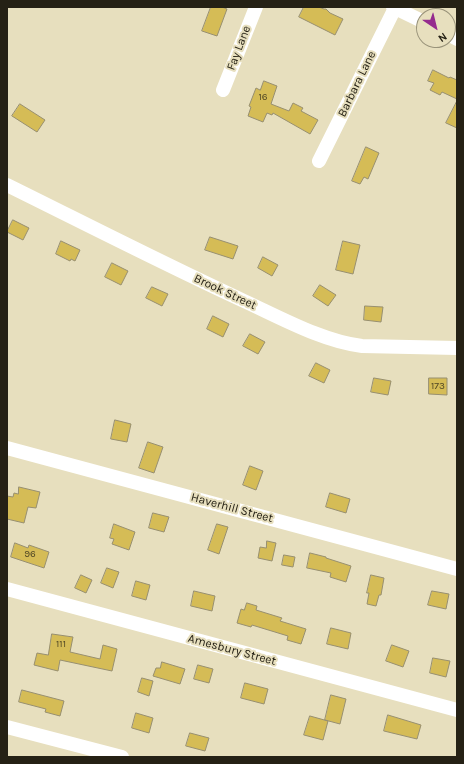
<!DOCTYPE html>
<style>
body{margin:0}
#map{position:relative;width:464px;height:764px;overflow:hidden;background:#e7dfbe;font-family:Karla,sans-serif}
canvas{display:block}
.frame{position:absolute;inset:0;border:8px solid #252115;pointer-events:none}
.north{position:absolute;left:416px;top:8px;width:40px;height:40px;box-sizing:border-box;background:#e7dfbe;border:1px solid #99937a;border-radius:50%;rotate:145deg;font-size:11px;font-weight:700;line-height:16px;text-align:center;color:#252115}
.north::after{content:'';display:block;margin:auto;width:14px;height:18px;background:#952b8e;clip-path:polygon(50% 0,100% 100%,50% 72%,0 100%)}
</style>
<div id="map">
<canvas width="464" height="764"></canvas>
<div class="frame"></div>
<div class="north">N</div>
</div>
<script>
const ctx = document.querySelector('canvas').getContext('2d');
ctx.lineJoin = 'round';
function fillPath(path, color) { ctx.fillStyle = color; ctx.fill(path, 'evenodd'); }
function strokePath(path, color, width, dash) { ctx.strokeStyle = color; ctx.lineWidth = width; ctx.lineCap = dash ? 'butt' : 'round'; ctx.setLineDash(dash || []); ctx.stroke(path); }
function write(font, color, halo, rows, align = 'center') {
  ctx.font = font + ' Karla,sans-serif'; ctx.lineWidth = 4; ctx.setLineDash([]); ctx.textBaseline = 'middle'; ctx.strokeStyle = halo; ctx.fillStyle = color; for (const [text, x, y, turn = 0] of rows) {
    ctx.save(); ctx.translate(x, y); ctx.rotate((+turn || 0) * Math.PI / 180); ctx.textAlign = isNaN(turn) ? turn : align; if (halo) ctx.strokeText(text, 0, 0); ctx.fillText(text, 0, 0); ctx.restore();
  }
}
const building = new Path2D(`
 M211 7H222L227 9 217 36 202 31Z
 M304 7H319L324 9H326L330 13 343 19 335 35 299 17Z
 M433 70 449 78 450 77 457 80V99L442 92 440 95 430 90 434 83 428 81Z
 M264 81 277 86 271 104 289 111 293 103 303 108 301 111 318 120 310 134 273 113 272 115 267 113 263 122 248 116 251 107 249 106 256 88 260 90Z
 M457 101V128L446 123Z
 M20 104 45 120 37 132 12 116Z
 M366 147 379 153 368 179 364 177 360 184 352 181Z
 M13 220 29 228 23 240 7 232Z
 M210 237 238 246 233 259 205 250Z
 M61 241 80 250 75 261 71 259 70 261 56 254Z
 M343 241 360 245 353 274 336 270Z
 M263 257 278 265 272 276 258 268Z
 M112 263 128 271 121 285 105 277Z
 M320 285 336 295 328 306 313 296Z
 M152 287 168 294 162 306 146 298Z
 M365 306 383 307 381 322 364 320Z
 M213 316 229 324 223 337 207 329Z
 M250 334 265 342 258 354 243 346Z
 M316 363 330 370 324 383 309 376Z
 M374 378 391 381 388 395 371 392Z
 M429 378H447V395L429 394Z
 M115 420 131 424 127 442 111 439Z
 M148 442 163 447 154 473 139 468Z
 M250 466 263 471 256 490 243 485Z
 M19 487 40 492 36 508 28 507 24 523 7 519V496L13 497 14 493 18 494Z
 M330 493 350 499 346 513 326 507Z
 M153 513 169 517 164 532 149 528Z
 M114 524 135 532 129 550 112 544 114 539 110 538Z
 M217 524 228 527 219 554 208 550Z
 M267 541 276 543 272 561 258 558 260 547 266 548Z
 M15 543 28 548 29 545 49 552 44 568 11 557Z
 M310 553 326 557V558L351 566 346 582 330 577 331 573 307 568Z
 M284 555 295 557 293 567 282 565Z
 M107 568 119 572 113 588 101 583Z
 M81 575 92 580 86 593 75 588Z
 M371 575 384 578 381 595H379L376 606 367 604 369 593H367Z
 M136 581 150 585 146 600 132 596Z
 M194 591 215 596 212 611 191 606Z
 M432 591 449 594 446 609 428 605Z
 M247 603 257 606 256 610 282 618 280 621 306 629 301 644 287 640 288 636 252 625 251 627 237 623 241 609 244 610Z
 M331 628 351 633 348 649 327 644Z
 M52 634 73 637 70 652 100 659 103 645 117 649 112 671 60 660 58 671 34 665 37 653 48 655Z
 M392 645 409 651 403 667 386 661Z
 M433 658 450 661 446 677 430 673Z
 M162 662 185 669 180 684 153 676 156 668H160Z
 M198 665 213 669 209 683 194 679Z
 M142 678 153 681 149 696 138 692Z
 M245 683 268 689 264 704 241 698Z
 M22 690 64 701 60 716 45 712 46 709 19 702Z
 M331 695 346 699 340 724 325 720Z
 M136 713 153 718 149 733 132 728Z
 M388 715 421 725 417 739 384 731Z
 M310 716 328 721 323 740 304 735Z
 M190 733 209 738 205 751 186 746Z`);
const street = new Path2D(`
 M393 7 424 22
 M448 34 457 39
 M223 90 256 7
 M319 161 395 8
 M7 185C86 224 164 264 244 301 279 317 324 342 362 346L457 348
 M7 448 457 569
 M7 589 457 710
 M7 727 122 757`);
const numberNames = [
 ["16",263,97],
 ["173",438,386],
 ["96",30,554],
 ["111",61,644]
];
const streetNames = [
 ["Fay Lane",239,48,-69],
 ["Barbara Lane",357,84,-64],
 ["Brook Street",225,292,25],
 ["Haverhill Street",232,508,15],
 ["Amesbury Street",232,650,15]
];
fillPath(building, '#d5bc56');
strokePath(building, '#978f70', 1);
strokePath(street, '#fff', 14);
write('10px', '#514825', null, numberNames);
write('12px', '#252115', '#e7dfbe', streetNames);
</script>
